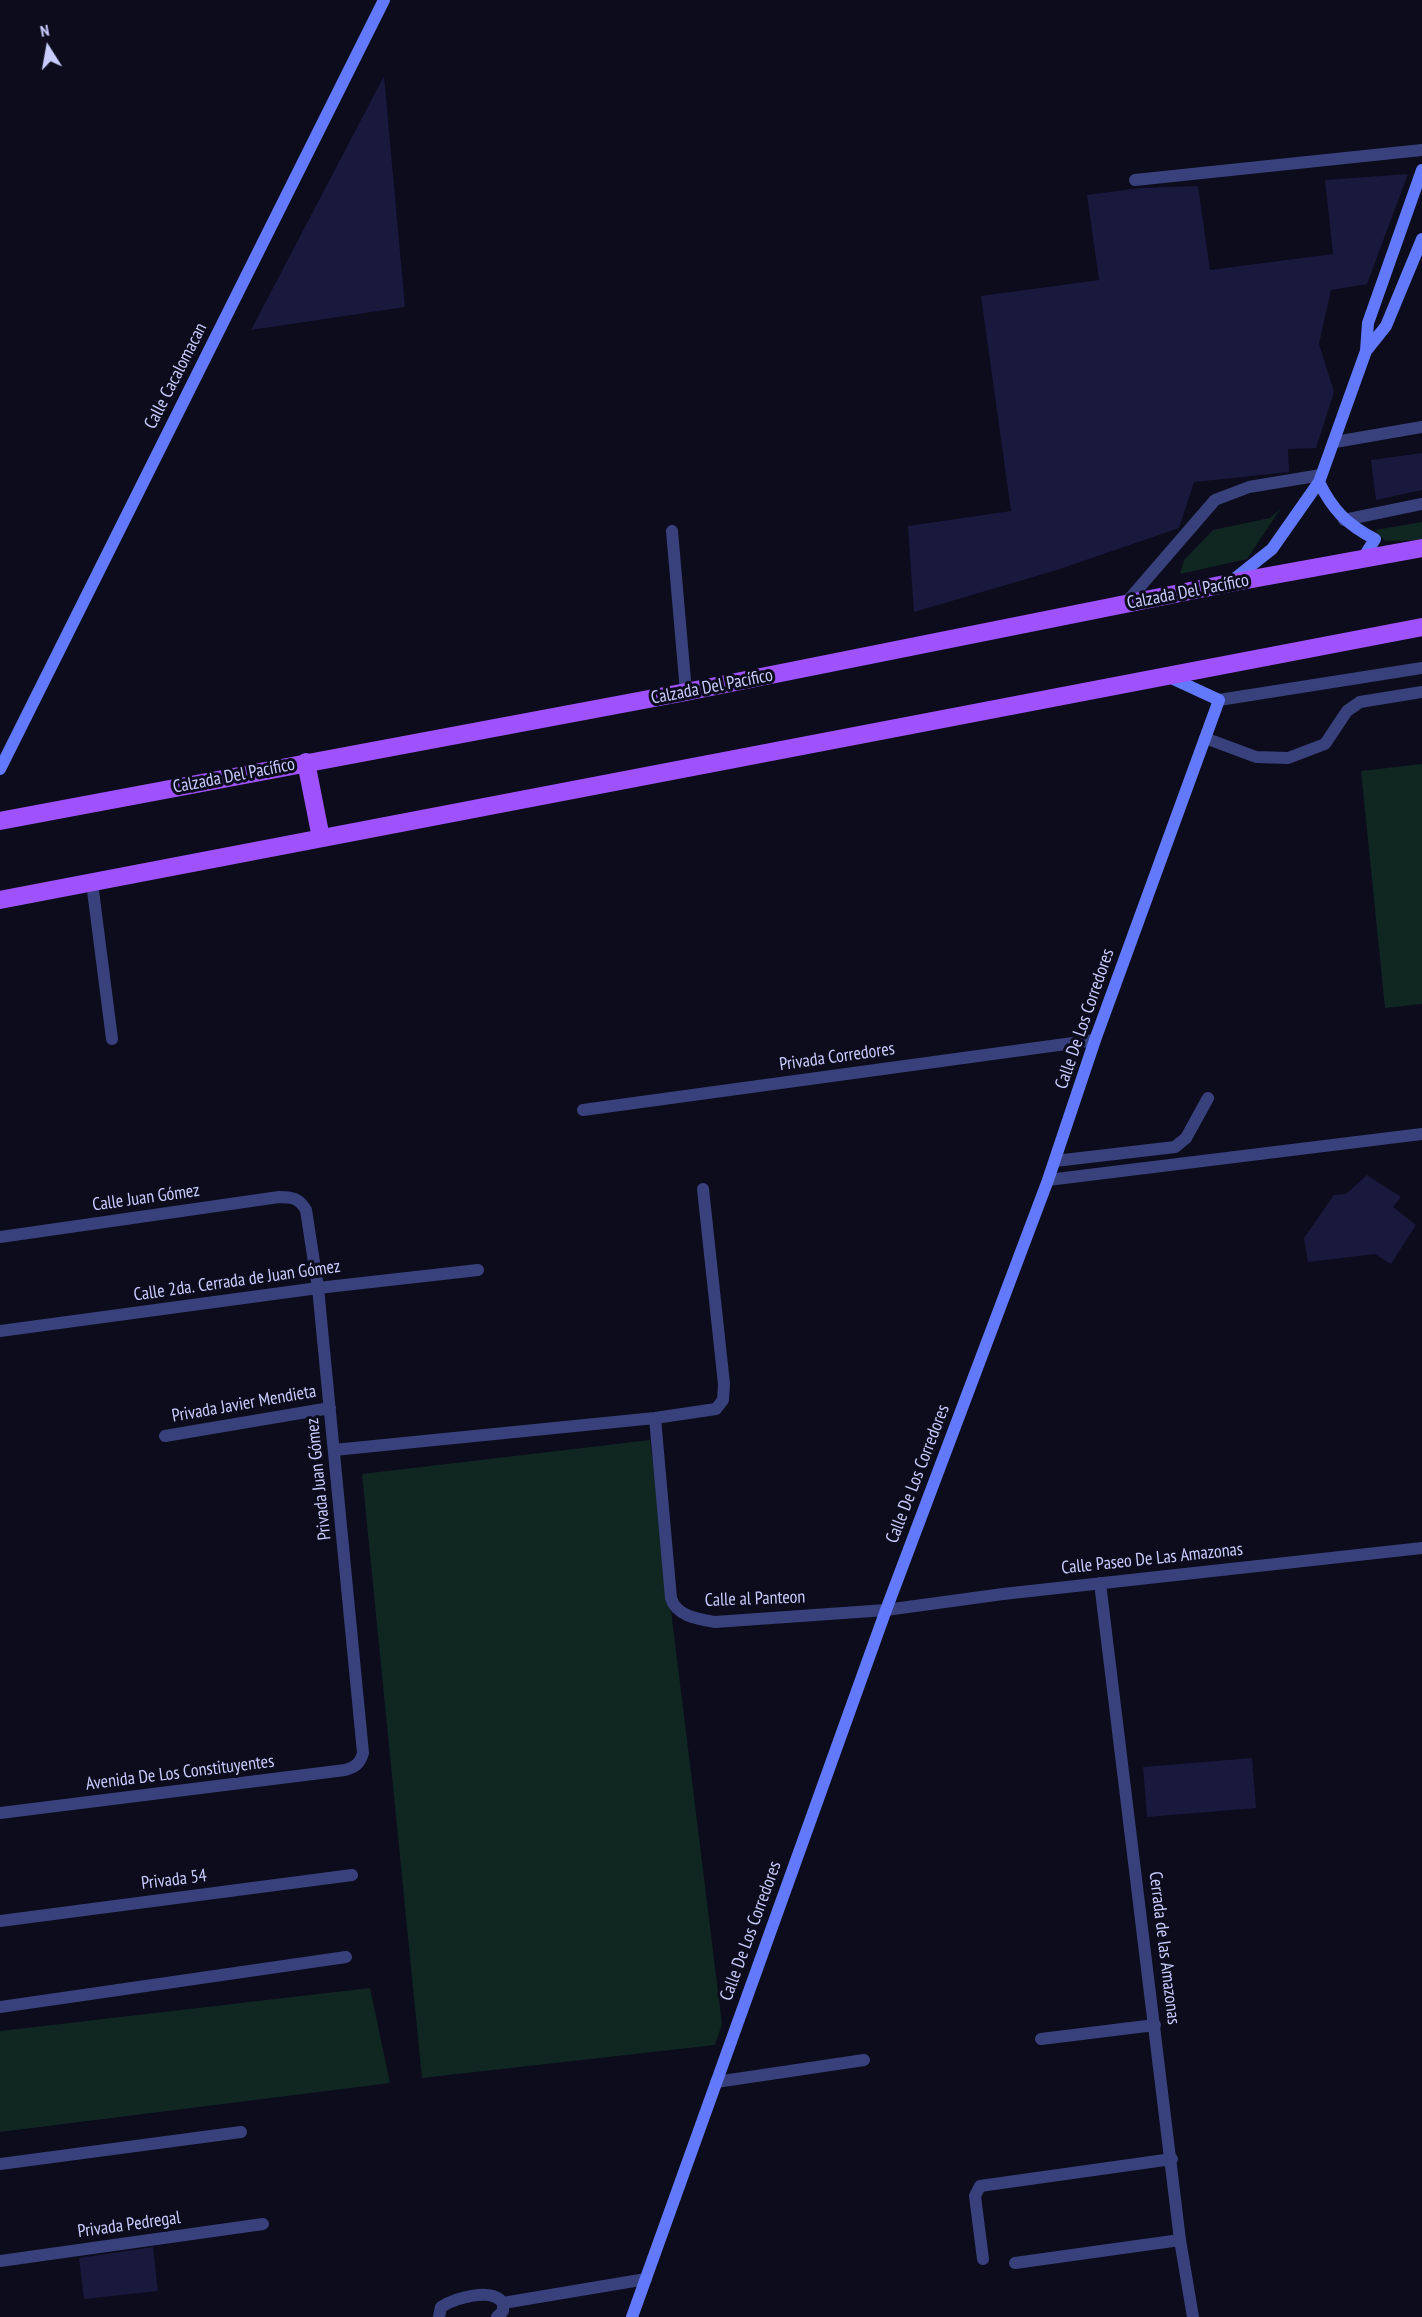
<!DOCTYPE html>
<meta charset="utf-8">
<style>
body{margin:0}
#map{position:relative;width:1422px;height:2317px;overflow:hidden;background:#0c0c1d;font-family:"PT Sans Narrow",sans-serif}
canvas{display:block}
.north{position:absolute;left:18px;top:18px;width:60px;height:60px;-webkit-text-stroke:4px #0c0c1d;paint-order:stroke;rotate:349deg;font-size:16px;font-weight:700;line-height:24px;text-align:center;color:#c9ccfe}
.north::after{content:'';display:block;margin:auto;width:21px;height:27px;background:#c9ccfe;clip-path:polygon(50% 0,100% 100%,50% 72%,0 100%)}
</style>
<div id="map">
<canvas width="1422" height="2317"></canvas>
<div class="north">N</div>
</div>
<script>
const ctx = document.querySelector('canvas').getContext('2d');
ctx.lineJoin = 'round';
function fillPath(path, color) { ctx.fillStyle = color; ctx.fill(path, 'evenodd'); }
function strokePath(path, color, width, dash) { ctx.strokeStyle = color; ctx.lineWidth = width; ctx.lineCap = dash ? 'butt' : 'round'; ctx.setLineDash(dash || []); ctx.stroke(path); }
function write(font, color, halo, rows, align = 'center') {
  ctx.font = font + ' "PT Sans Narrow",sans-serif'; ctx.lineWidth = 6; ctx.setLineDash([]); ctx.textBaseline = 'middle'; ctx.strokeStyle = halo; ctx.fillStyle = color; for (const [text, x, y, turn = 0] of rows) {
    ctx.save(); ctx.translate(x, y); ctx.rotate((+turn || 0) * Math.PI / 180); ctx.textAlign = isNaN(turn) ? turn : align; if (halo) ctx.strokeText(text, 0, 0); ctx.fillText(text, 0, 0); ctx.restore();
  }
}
const green = new Path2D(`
 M1281 508 1247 559 1180 574 1184 560 1213 530 1270 518Z
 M1422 522V540L1385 541 1375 530Z
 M1422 764V1004L1385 1008 1361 771Z
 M650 1440 722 2024 715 2045 422 2078 362 1474Z
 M370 1988 390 2083 0 2132V2031Z`);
const building = new Path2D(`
 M384 76 405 307 251 330Z
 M1408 174 1367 284 1331 290 1319 344 1334 392 1316 448 1288 449 1289 472 1194 482 1179 528 1057 570 914 612 908 526 1011 511 981 296 1099 280 1087 195 1140 188 1198 186 1210 270 1333 254 1325 180Z
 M1422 453V490L1376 500 1371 460Z
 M1367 1175 1401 1197 1393 1207 1416 1225 1391 1264 1375 1254 1308 1262 1304 1238 1334 1195 1346 1194Z
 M1252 1758 1256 1808 1147 1817 1143 1767Z
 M153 2247 158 2291 84 2299 79 2258Z`);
const lane = new Path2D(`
 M1135 180 1422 150
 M1335 442 1422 427
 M1344 520 1422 504
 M672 531 686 692
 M1125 604 1215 500 1249 487 1321 475
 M1219 700 1422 668
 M1205 738 1256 757 1288 758 1325 744 1347 711 1360 702 1422 692
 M1055 1161 1175 1147 1186 1138 1208 1098
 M1048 1180 1422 1134`);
const street = new Path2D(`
 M92 883 112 1039
 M583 1110 1095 1040
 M0 1237 279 1197C292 1197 299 1198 306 1210L318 1288 363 1753C360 1764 355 1767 345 1770L0 1813
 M0 1331 318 1288 478 1270
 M655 1418 671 1598C676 1616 698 1619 715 1622L886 1610 1003 1594 1422 1548
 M165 1436 330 1408
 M334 1450 655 1418 716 1409 723 1400 724 1384 703 1189
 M1100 1583 1180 2240 1193 2317
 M0 1921 352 1875
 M0 2007 346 1957
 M1041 2039 1155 2025
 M716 2082 864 2060
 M0 2164 241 2132
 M983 2259 975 2196 980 2186 1172 2159
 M0 2261 263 2224
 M1015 2263 1180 2240
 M503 2303 646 2279
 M439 2317 441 2307C455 2298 492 2287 503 2303
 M497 2317 503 2311V2303`);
const secondary = new Path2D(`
 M1366 351 1386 326 1422 239
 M1319 482C1332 509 1347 525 1375 539L1362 560
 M1233 580 1272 549 1319 482 1366 351 1368 323 1422 170
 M0 769 384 0
 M632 2317 886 1610 1048 1180 1095 1040 1219 700 1167 676`);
const primary = new Path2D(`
 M306 762 321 838
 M0 821 686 692 1230 583 1422 548
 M0 900 1422 627`);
const streetNames = [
 ["Calle Cacalomacan",176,376,-63],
 ["Calzada Del Pacífico",1188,592,-11],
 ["Calzada Del Pacífico",712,687,-11],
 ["Calzada Del Pacífico",234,776,-11],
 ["Calle De Los Corredores",1085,1019,-71],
 ["Privada Corredores",837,1057,-8],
 ["Calle Juan Gómez",146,1198,-8],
 ["Calle 2da. Cerrada de Juan Gómez",237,1281,-8],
 ["Privada Javier Mendieta",244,1404,-10],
 ["Calle De Los Corredores",918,1474,-69],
 ["Privada Juan Gómez",319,1479,-96],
 ["Calle Paseo De Las Amazonas",1152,1559,-6],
 ["Calle al Panteon",755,1599,-2],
 ["Avenida De Los Constituyentes",180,1773,-7],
 ["Privada 54",174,1880,-7],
 ["Calle De Los Corredores",751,1931,-70],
 ["Cerrada de las Amazonas",1164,1948,83],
 ["Privada Pedregal",129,2225,-8]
];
fillPath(green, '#0f2621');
fillPath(building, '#19183d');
strokePath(lane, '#38417b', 12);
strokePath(street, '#38417b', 12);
strokePath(secondary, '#6279fb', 12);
strokePath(primary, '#9f52fb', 18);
write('18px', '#c9ccfe', '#0c0c1d', streetNames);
</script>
